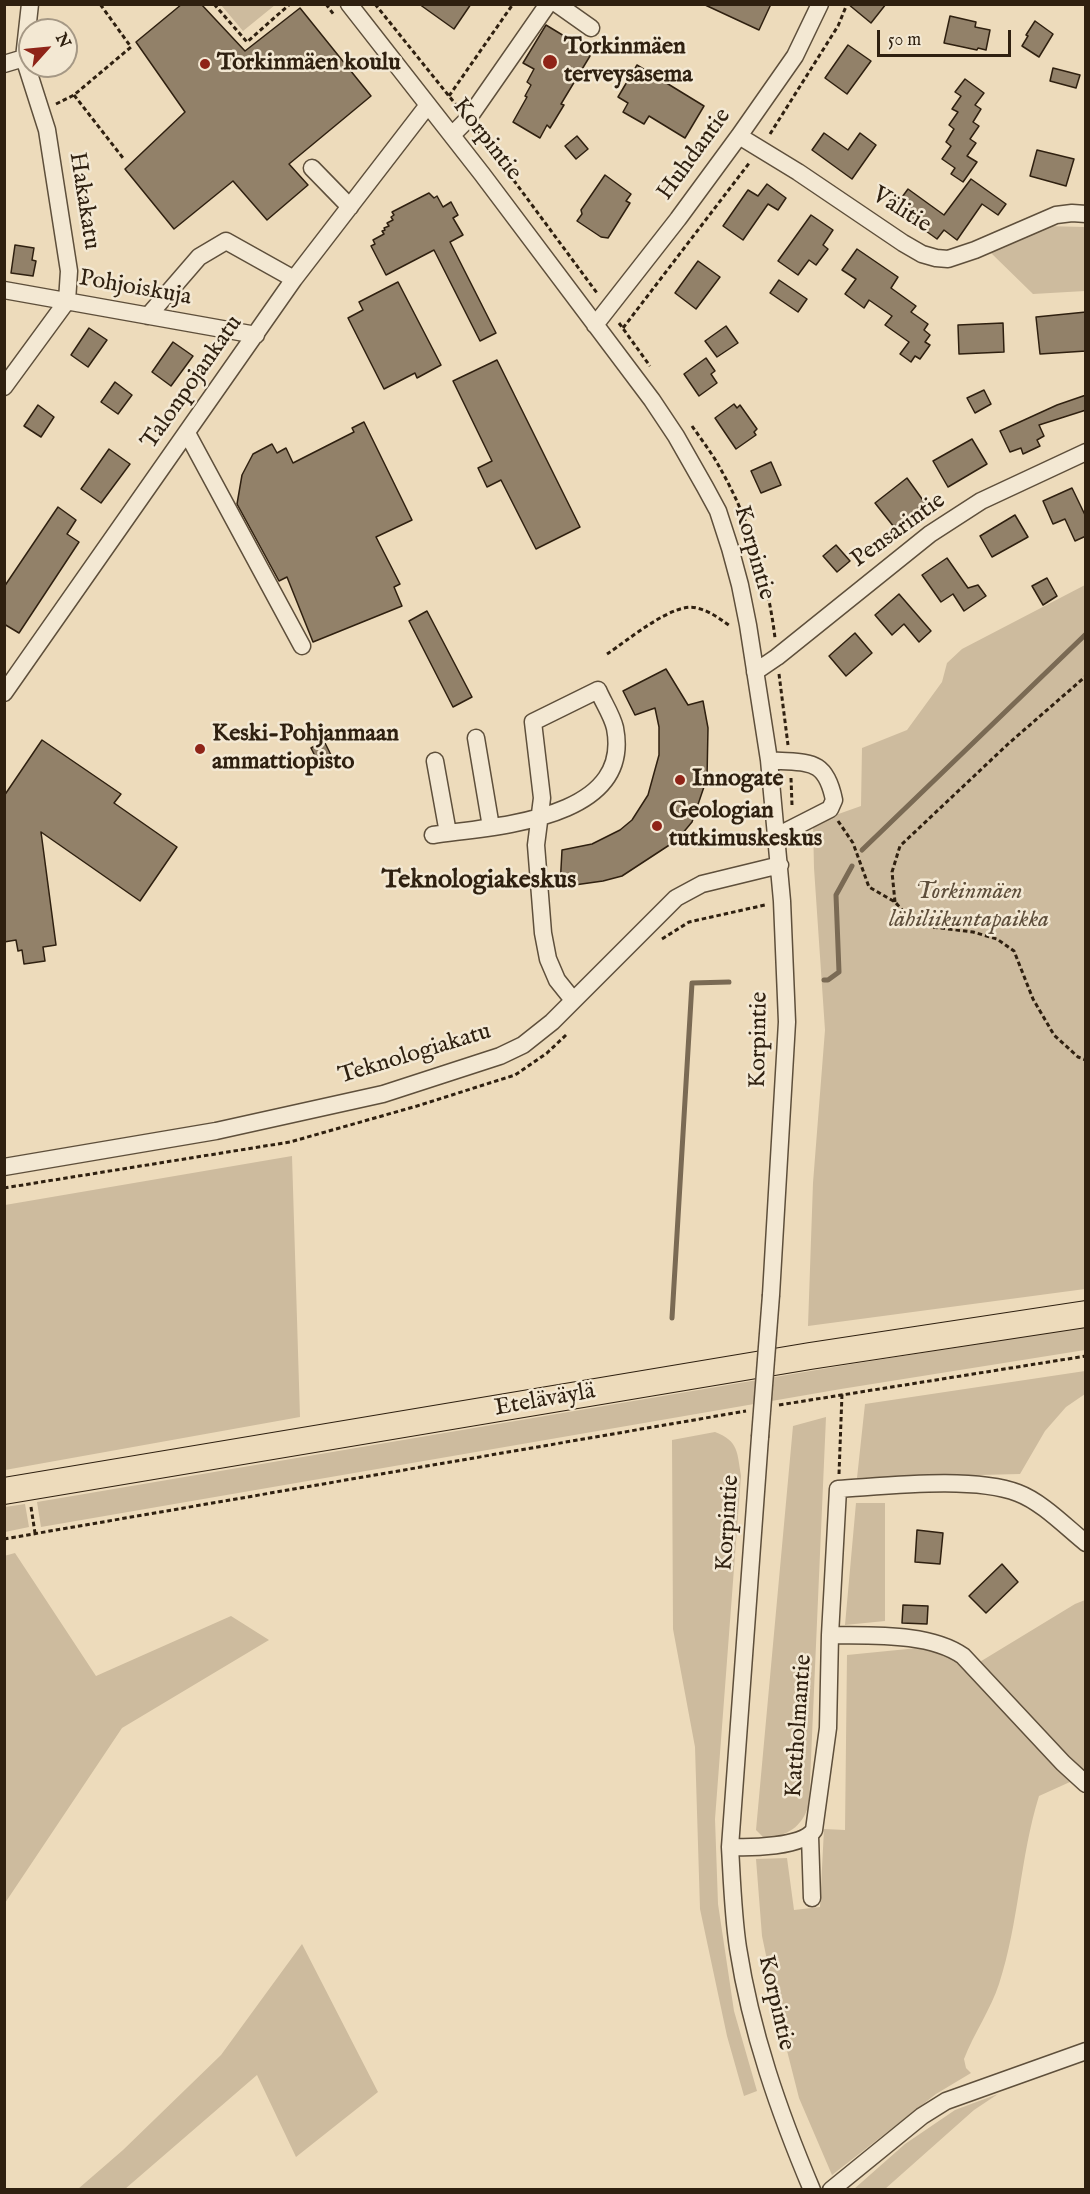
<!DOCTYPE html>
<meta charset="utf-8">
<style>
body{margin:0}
#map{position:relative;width:1090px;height:2194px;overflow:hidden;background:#eddbbb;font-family:"IM FELL English",serif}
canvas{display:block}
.frame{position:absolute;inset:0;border:6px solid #2f2010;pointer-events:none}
.north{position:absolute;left:18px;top:18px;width:60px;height:60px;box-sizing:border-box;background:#f3e8d3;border:2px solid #a59885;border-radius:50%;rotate:63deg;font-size:16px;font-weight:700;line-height:24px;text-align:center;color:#2f2010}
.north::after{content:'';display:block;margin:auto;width:21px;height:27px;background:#8f2418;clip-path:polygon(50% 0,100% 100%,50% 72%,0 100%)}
.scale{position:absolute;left:877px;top:30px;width:134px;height:27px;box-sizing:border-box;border:3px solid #2f2010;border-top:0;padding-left:8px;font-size:18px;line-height:21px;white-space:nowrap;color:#2f2010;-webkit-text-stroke:4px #f3e8d3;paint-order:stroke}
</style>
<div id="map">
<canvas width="1090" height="2194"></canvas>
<div class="frame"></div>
<div class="north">N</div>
<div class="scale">50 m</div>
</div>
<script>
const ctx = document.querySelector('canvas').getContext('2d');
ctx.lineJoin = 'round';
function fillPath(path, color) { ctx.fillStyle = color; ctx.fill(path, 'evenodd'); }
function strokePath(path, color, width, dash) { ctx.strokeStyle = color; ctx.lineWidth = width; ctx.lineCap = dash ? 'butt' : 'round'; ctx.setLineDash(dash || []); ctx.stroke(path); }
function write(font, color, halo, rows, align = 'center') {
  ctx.font = font + ' "IM FELL English",serif'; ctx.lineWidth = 5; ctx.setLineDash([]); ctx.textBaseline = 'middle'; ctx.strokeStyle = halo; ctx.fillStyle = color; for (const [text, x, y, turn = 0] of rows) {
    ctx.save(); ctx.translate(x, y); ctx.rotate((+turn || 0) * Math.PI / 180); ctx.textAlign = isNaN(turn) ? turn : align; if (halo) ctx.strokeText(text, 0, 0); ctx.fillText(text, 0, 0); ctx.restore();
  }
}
const green = new Path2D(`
 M221 5H275L243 31Z
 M1045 226 1085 227V291L1033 294 990 252Z
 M1085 585V1289L808 1326 813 1183 825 1030 814 868 813 823 861 806 862 748 907 730 942 682 947 663 962 649Z
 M292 1156 300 1417 5 1470V1205Z
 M1085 1327V1350L841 1389 41 1527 37 1502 846 1365Z
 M1085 1371V1394L1066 1407 1045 1431 1020 1474 857 1478 865 1404Z
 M826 1417 809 1804C802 1828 787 1836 764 1838L756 1830 793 1426Z
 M715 1432C739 1441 737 1453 741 1476L715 1819 718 1904 734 2011 757 2091 744 2096 727 2036 700 1909 695 1747 673 1629 672 1440Z
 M856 1503H885V1621L845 1625Z
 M25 1504 29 1527 5 1532V1507Z
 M15 1553 96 1676 231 1616 269 1640 122 1728 5 1903 4 1556Z
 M1085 1600V1779L1081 1777 1039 1796C1020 1857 1019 1923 999 1984 991 2009 974 2033 964 2059L966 2068 971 2073 936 2094 832 2175 799 2098 781 2027 762 1936 756 1859 787 1858 794 1910 820 1907 824 1829 845 1830 847 1655 928 1647 978 1663 1075 1604Z
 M302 1944 378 2092 296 2157 257 2075 125 2189H78L123 2150 221 2055Z
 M998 2094 974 2110 885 2189H854L905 2144 955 2110Z`);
const stream = new Path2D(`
 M862 850 1086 634
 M824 980H828L839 972 836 895 852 866
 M672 1318 692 983 729 982`);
const building = new Path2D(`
 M182 4H201L245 51 300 8 371 96 289 164 308 185 267 220 233 181 174 229 125 169 185 112 136 42Z
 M419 4H471L454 29Z
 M703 4H771L759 30Z
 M848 4H886L871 23Z
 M950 16 976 22 975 27 990 30 986 50 978 48 977 50 944 43Z
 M1035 21 1053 34 1039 57 1022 46 1028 36 1026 35Z
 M546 25 574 42 572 46 590 56 561 104 564 105 550 128 547 125 540 138 513 122 527 97 525 96 531 85 527 82 534 69 523 63Z
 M848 45 871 61 847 94 825 78Z
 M637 65 704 106 685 138 649 116 644 124 623 112 628 103 618 97Z
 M1053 68 1080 75 1076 88 1050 81Z
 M965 79 984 93 975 105 981 109 973 122 979 126 970 139 976 143 967 156 977 162 963 182 951 174 955 168 942 159 951 146 946 142 954 129 949 125 958 112 952 109 961 96 955 92Z
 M824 133 848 150 860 133 876 145 852 179 812 150Z
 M577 136 588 149 576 159 565 146Z
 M1037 150 1074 159 1066 186 1030 176Z
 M605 175 631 194 626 201 630 203 608 238 601 237 577 221 582 214 581 210Z
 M971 179 1006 204 998 215 982 204 957 240 944 230 937 239 894 208 908 189 944 215Z
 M767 184 786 198 778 210 768 204 743 240 723 226 748 190 758 196Z
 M429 193 434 198 437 196 443 207 451 202 458 215 453 218 463 235 450 242 496 333 480 341 434 250 386 275 371 246 375 244 373 240 384 234 382 231 385 230 384 228 389 226 387 223 393 220 391 217 394 215 392 212Z
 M811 215 833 230 823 245 828 249 816 265 809 260 798 275 778 261Z
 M15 245 34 248 32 260 36 261 33 276 11 273Z
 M857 249 898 277 891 288 916 306 911 312 928 324 924 330 930 335 925 342 930 345 920 359 915 356 911 362 900 354 909 342 885 325 892 316 869 300 864 308 845 294 856 279 842 270Z
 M698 261 720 277 696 309 675 293Z
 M779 280 807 299 798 312 770 293Z
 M398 282 441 365 417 378 415 373 384 389 348 318 363 310 359 302Z
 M1086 312V351L1040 354 1036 317Z
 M1003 323 1004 352 959 354 958 325Z
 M726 326 738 343 717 357 705 341Z
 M89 328 107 340 88 367 71 355Z
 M173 342 193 356 171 386 152 372Z
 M706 358 715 371 711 374 717 383 699 396 684 374Z
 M497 360 580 527 536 549 501 480 487 487 478 468 492 461 453 381Z
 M115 382 132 395 118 414 101 402Z
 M984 390 991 404 975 413 967 398Z
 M1086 395V410L1039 425 1044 436 1037 440 1040 446 1023 454 1021 448 1010 452 1000 431 1057 405Z
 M734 404 737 408 740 405 757 429 754 432 756 435 736 449 715 418Z
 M38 405 54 417 41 437 24 426Z
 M364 422 412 520 376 537 400 584 394 587 402 606 313 642 287 577 279 581 237 504 242 475 253 454 272 444 277 453 286 448 293 463 354 432 352 428Z
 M972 439 987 464 948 487 933 461Z
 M109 449 130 464 101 503 81 489Z
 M771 462 781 485 761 493 751 471Z
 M907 478 925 503 894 527 875 503Z
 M1072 488 1086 517V536L1075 541 1065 519 1053 524 1043 501Z
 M58 507 76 520 67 534 79 542 19 633 4 624V587Z
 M1015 515 1028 537 992 557 980 536Z
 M836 545 850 561 837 572 823 556Z
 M947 558 968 588 978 585 986 596 964 611 953 594 941 602 922 575Z
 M1047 578 1057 596 1043 605 1032 586Z
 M899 594 931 631 919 642 904 624 892 635 875 615Z
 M427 611 472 697 453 707 409 621Z
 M855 633 872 653 846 676 829 656Z
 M666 669 688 705 703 701 708 728 707 778 692 822 677 840 622 876 603 881 560 887 562 850 592 844 620 830 632 820 648 795 659 755V727L655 708 635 715 623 691Z
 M42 740 121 794 114 803 177 847 140 901 41 832 56 945 43 947 45 961 24 964 22 950 18 951 16 940 4 942V796Z
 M324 741 334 761 321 768 311 748Z
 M917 1530 943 1533 940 1564 915 1562Z
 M1002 1564 1018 1582 986 1613 969 1596Z
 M903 1605 928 1606 927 1624 902 1623Z`);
const path = new Path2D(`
 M214 4 247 42 290 4
 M326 4 334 15
 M375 4 457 106
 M74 95 123 158
 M449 96 513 4
 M56 104 74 95 131 47 100 4
 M478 132 597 293
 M770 134 838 26 847 4
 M619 323 650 366
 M623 328 750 162
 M692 426C701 439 712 453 720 468 749 519 768 579 775 638
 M607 654C627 641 674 601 697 608 710 611 720 619 730 626
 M779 674 788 745
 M791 778 792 805
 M838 821 853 843 869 887 895 902 906 914 932 927 973 932 997 939 1014 951 1033 999 1054 1035 1078 1057 1086 1060
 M895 902 892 872 900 846 1008 744 1086 676
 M662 939 689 922 765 905
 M4 1188 290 1142 417 1106 515 1075 547 1053 566 1035
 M779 1405 1086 1356
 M839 1474 842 1394
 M31 1507 35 1533
 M4 1539 746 1411`);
const minor = new Path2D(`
 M349 4 482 174 652 400 676 436 705 487 718 511 730 548 740 585 748 625 769 760 782 901 787 1022 771 1295
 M557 4 591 28
 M4 64 24 58
 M452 135 468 119 548 4
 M739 136 798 172 903 243 922 254 936 258 948 259 975 250 1056 215 1072 213 1086 214
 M312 168 350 207
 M4 290 256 335
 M148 316 199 257 226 241 294 279
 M595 325 678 219 739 136 795 56 820 4
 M4 387 67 301 69 271 47 130 24 58 30 4
 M187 433 302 646
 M755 672 777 657 930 534 981 501 1086 452
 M4 693 294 279 428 105
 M476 738 491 827
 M769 760C807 764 825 756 834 800L830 809 777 836
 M435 761 448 833
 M433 835C493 826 633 821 615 728 612 715 603 702 598 690L533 722 542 798 536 845 543 933 548 959 557 980 573 1000
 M4 1167 216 1131 383 1094 500 1056 523 1045 552 1022 676 898 702 884 780 865
 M760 1437 730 1847C732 1881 733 1915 738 1948 751 2032 779 2112 812 2190
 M830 1635C870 1636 929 1632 963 1656L1063 1763 1086 1784
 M810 1836 812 1898
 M730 1847C750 1848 803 1847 814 1830L828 1728 830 1635 838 1489C888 1486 973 1476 1018 1493 1042 1502 1066 1527 1086 1543
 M831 2190 922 2116 946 2101 1086 2051`);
const highway = new Path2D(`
 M4 1491 810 1356 1086 1314`);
const minorBridge = new Path2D(`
 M760 1437 771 1295`);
const markers = [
 [550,62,8,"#8f2418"],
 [205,64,6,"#8f2418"],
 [200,749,6,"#8f2418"],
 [680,780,6,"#8f2418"],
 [657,826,6,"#8f2418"]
];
const poiNames = [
 ["Torkinmäen",564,48],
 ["terveysasema",564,76],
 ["Torkinmäen koulu",217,64],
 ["Keski-Pohjanmaan",212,735],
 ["ammattiopisto",212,763],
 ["Innogate",692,780],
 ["Geologian",669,812],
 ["tutkimuskeskus",669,840]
];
const streetNames = [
 ["Korpintie",486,140,52],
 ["Huhdantie",695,155,-54],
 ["Hakakatu",83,201,81],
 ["Välitie",901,211,32],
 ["Pohjoiskuja",135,289,10],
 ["Talonpojankatu",193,383,-55],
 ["Pensarintie",899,531,-36],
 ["Korpintie",753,553,74],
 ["Korpintie",760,1040,-89],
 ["Teknologiakatu",415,1055,-17],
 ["Eteläväylä",545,1401,-10],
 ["Korpintie",729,1523,-86],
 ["Kattholmantie",800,1726,-86],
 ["Korpintie",775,2003,77]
];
const parkNames = [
 ["Torkinmäen",969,893],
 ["lähiliikuntapaikka",969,921]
];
const neighbourhoodNames = [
 ["Teknologiakeskus",479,882]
];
fillPath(green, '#cdbb9e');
strokePath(stream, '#7a6a54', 5);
fillPath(building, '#928169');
strokePath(building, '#2f2010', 1.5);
strokePath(minor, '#5e4f3b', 19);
strokePath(highway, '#2f2010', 28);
strokePath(path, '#2f2010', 3, [4.5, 3]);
strokePath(minor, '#f3e8d3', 16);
strokePath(highway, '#eddbbb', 26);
strokePath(minorBridge, '#5e4f3b', 19, []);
strokePath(minorBridge, '#f3e8d3', 16);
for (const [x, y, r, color] of markers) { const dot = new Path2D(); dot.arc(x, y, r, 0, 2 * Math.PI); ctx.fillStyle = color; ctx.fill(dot); strokePath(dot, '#f3e8d3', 2); }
write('bold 24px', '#2f2010', '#f3e8d3', poiNames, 'left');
write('24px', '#2f2010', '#f3e8d3', streetNames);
write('italic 24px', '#5e4e3b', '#f3e8d3', parkNames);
write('bold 26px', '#2f2010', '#f3e8d3', neighbourhoodNames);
</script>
